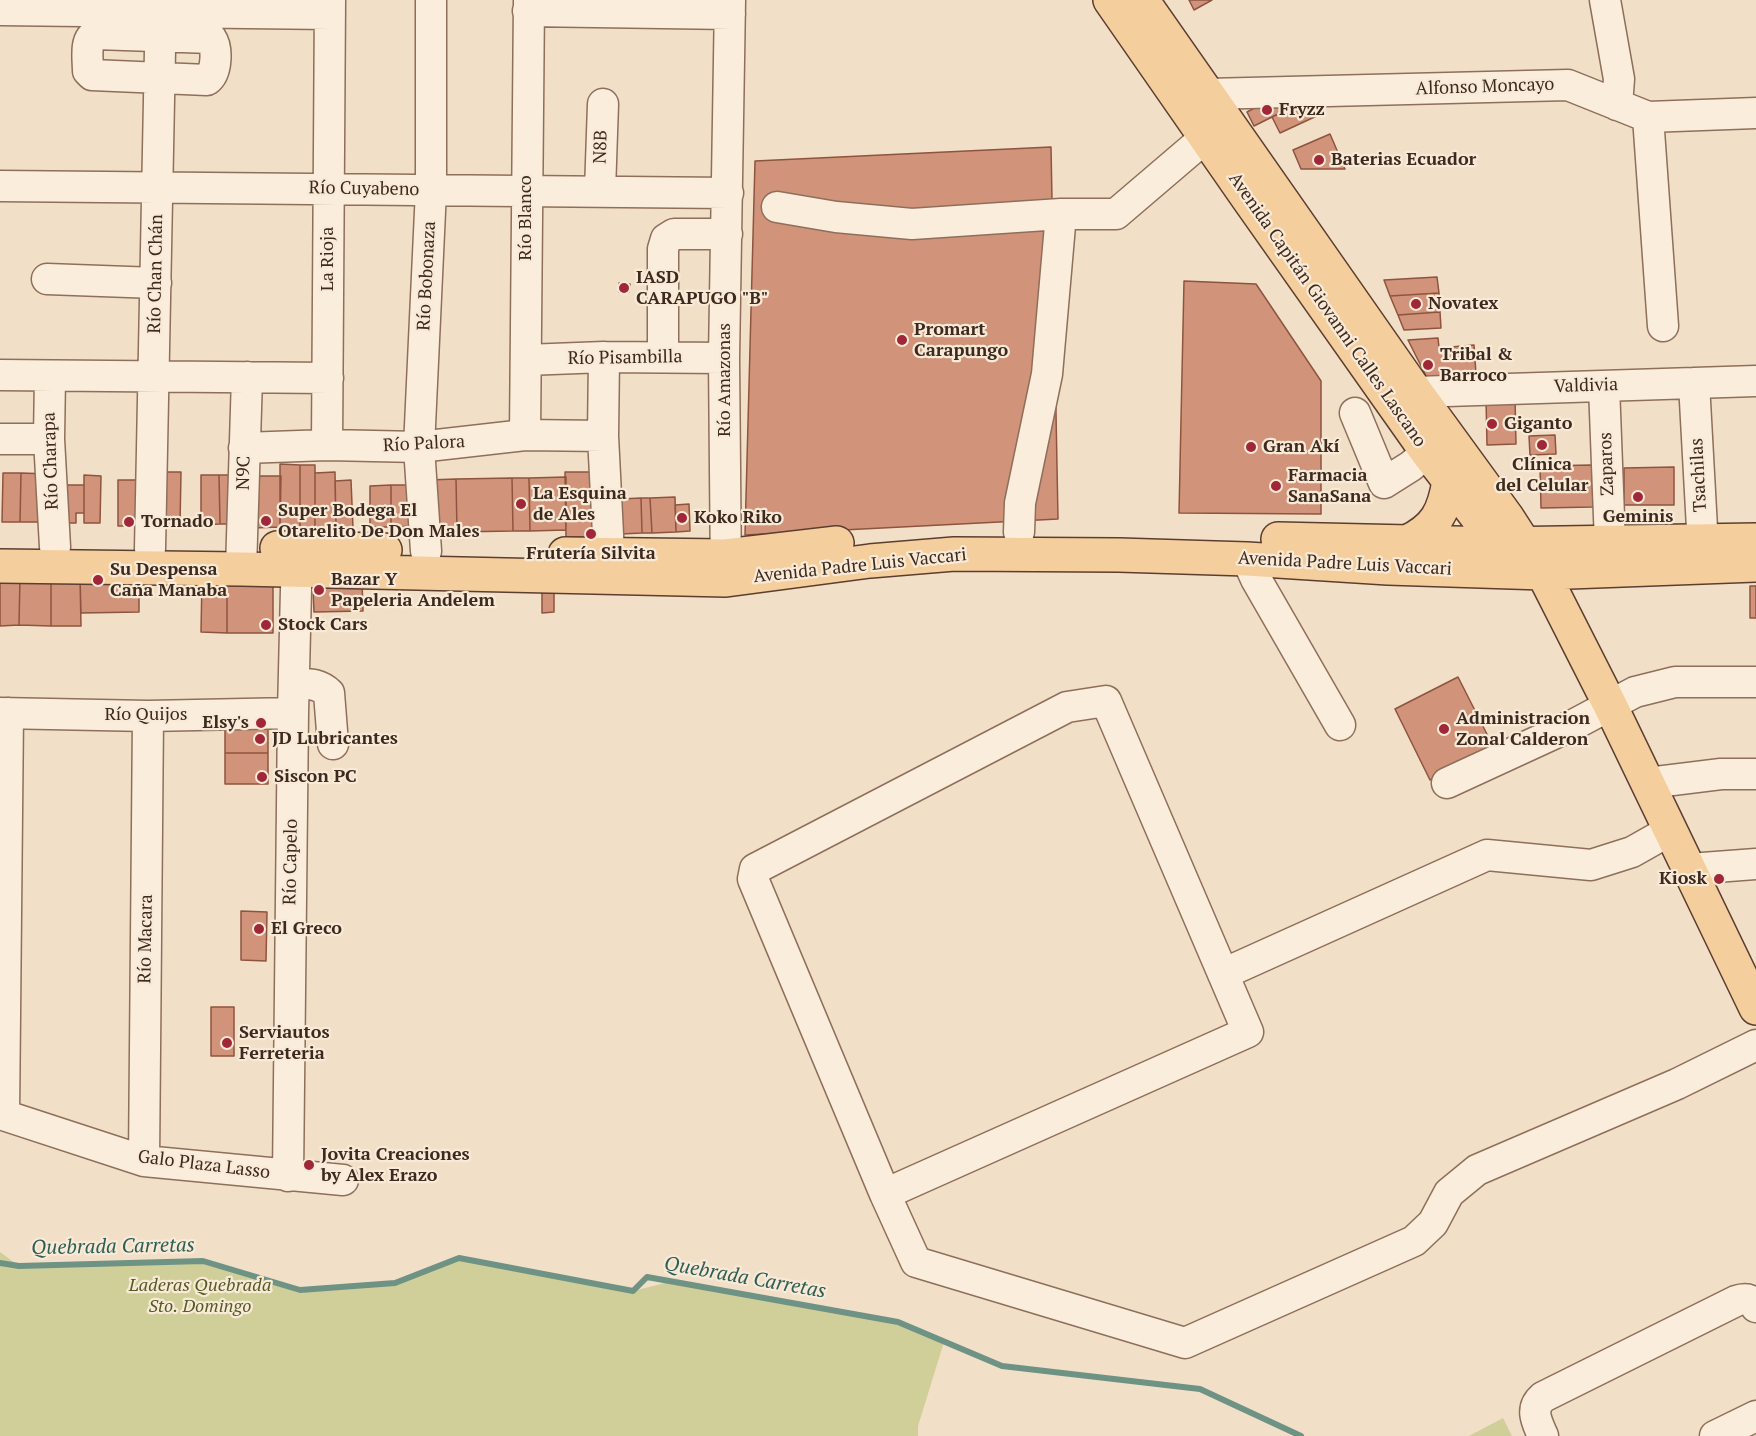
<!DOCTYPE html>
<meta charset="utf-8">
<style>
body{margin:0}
canvas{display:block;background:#f1dfc7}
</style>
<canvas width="1756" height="1436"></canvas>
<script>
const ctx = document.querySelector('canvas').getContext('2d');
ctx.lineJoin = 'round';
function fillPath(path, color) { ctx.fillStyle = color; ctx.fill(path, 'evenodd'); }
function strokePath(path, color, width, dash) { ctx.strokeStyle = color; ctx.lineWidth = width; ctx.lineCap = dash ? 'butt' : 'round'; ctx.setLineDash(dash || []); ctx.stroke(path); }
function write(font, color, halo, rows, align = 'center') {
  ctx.font = font + ' "PT Serif",serif'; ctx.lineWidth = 4.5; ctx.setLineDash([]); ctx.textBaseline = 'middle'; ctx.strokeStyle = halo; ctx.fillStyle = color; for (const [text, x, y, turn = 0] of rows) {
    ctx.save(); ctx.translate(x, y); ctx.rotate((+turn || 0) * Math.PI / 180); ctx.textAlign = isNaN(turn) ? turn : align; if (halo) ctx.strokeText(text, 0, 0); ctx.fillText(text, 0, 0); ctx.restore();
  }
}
const green = new Path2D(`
 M0 1252 19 1266 203 1261 300 1290 395 1283 459 1258 633 1291 673 1281 898 1322 944 1342 918 1426V1436H0Z
 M1503 1418 1512 1436H1469Z`);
const stream = new Path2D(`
 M0 1263 19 1266 203 1261 300 1290 395 1283 459 1258 633 1291 647 1277 898 1322 1002 1366 1200 1389 1301 1436`);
const building = new Path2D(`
 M1189 0H1212L1194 10Z
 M1281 94 1288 109 1254 126 1247 112Z
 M1313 98 1321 114 1280 133 1272 117Z
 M1330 134 1345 169H1301L1293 150Z
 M1051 147 1058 519 745 535 755 161Z
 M1437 277 1439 293 1390 296 1384 280Z
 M1184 281 1256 284 1321 381V514L1179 513Z
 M619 283 630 284 629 292H619Z
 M1439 293 1440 312 1398 315 1390 296Z
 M1440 312 1441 328 1404 330 1398 315Z
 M1438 338 1439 348 1474 345 1476 374 1427 378 1408 340Z
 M1515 397 1516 444 1487 445 1486 398Z
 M1555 435 1556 454 1530 455 1529 436Z
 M280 464 300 465V528L280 527Z
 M300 465H315V528H300Z
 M1592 465 1593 507 1541 508 1540 466Z
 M1674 467V505H1624V468Z
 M162 472H181L180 525H161Z
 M335 472 336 528H315V473Z
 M565 472H594V537H566Z
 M3 473H21L20 522H2Z
 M21 473 50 474V522H20Z
 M84 475 101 476 100 523H84Z
 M201 475H219L220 524 201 525Z
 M219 475H239V524H220Z
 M252 476H281L280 527 252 528Z
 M566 477V530L530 531 529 478Z
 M512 478H529L530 531H513Z
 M512 478 513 531 457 532 456 479Z
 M456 479 457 532H429L428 480Z
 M118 480H140V526H118Z
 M351 480 353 528H336L335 481Z
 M63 485H84V513H76V523H63Z
 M391 485H415L416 526 391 527Z
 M391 485V527H370V486Z
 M675 497 676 532 652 533 650 498Z
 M641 498H650L652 533H642Z
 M641 498 642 533 621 534 620 499Z
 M689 504 690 531 676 532 675 505Z
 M0 577H20L19 625 0 626Z
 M20 577H51V626L19 625Z
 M51 577H80L81 626H51Z
 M80 577H139V612L81 613Z
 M202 578H227V633L201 632Z
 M227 578 273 582V633H227Z
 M362 581 363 611 314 612 313 590 321 582Z
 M1750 586H1756V618H1750Z
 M542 592H554V612L542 613Z
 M1458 677 1494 748 1430 780 1395 709Z
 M225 718H268V753H225Z
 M225 753H268V784H225Z
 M241 911 267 912 266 961 241 960Z
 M211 1007H234V1056H211Z`);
const minor = new Path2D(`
 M1605 0 1619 79 1617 105
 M0 10 330 14
 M528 11 730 14
 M96 34 211 38C218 48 217 73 207 80L92 75 88 71C88 59 84 39 96 34Z
 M1208 94 1568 85 1648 117 1756 113
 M1648 117 1663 326
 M0 186 728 193
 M600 191 603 104
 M777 207 836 217 912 224 1061 214H1116L1205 138
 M47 279 156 283
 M604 357 603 436 609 554
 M663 357V249L666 239 674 234H727
 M526 360 604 357 724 358
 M0 375 328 378
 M50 376 49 439 55 547
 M1694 383 1704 565
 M1604 386 1610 543
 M1416 392 1756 381
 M1355 413 1384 483 1411 466 1427 452
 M525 435 529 0
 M0 439H49
 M327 445 330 0
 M244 448 327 445 419 447 525 435 603 436
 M1019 532 1020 503 1047 374 1061 214
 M150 549 161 0
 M426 551 419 447 431 190V0
 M1247 559 1256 579 1340 725
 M241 569 247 377
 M726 580 724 358 730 0
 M294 683C307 684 319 683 329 693L333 744
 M0 713 148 716 293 713
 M1447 783 1575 724 1635 692 1675 682H1756
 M1648 783 1721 774H1756
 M1689 869 1756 864
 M1223 974 1487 855 1591 865 1632 852 1671 830
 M0 1114 144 1161 343 1180
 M4 1115 8 713
 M144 1161 148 716
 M288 1176 293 713 297 548
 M885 1194 753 879 755 869 1067 707 1106 701 1248 1032 885 1194 916 1262 1185 1343 1414 1241 1433 1223 1449 1193 1477 1170 1677 1084 1756 1045
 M1543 1436C1537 1422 1529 1409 1543 1397L1736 1301C1745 1298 1751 1298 1756 1307
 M1715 1436 1756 1416`);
const major = new Path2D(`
 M1110 0 1247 197 1427 452 1507 556
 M1142 0 1416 392 1507 517 1543 573 1610 705 1756 1008
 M1278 539 1497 544 1756 540
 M1407 542C1436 528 1444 512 1449 481
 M277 548 385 550
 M565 554 725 556 837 543
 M0 566 241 569 726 580 870 561 954 554 1119 555 1247 559 1388 568 1543 573 1756 565`);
const markers = [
 [1267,110,6,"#a02738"],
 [1319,160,6,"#a02738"],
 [624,288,6,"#a02738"],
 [1416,304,6,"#a02738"],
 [902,340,6,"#a02738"],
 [1428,365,6,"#a02738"],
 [1492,424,6,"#a02738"],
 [1542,445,6,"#a02738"],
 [1251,447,6,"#a02738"],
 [1276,486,6,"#a02738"],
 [1638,497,6,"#a02738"],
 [521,504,6,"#a02738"],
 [682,518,6,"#a02738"],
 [266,521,6,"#a02738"],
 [129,522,6,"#a02738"],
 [591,534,6,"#a02738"],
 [98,580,6,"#a02738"],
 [319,590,6,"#a02738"],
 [266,625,6,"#a02738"],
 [261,723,6,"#a02738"],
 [1444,729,6,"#a02738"],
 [260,739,6,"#a02738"],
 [262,777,6,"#a02738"],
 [1719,879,6,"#a02738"],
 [259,929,6,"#a02738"],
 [227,1043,6,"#a02738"],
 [309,1165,6,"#a02738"]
];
const streetNames = [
 ["Alfonso Moncayo",1485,87,-2],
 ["N8B",601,147,-88],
 ["Río Cuyabeno",364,189,1],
 ["Río Blanco",526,218,-90],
 ["La Rioja",328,259,-90],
 ["Río Chan Chán",156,274,-89],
 ["Río Bobonaza",427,276,-87],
 ["Avenida Capitán Giovanni Calles Lascano",1327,310,55],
 ["Río Pisambilla",625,358,-1],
 ["Río Amazonas",725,380,-90],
 ["Valdivia",1586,386,-2],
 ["Río Palora",424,444,-3],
 ["Río Charapa",51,461,-92],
 ["Zaparos",1607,464,-92],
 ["N9C",244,473,-89],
 ["Tsachilas",1699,475,-93],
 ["Avenida Padre Luis Vaccari",1345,564,3],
 ["Avenida Padre Luis Vaccari",860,566,-6],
 ["Río Quijos",146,715],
 ["Río Capelo",291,862,-89],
 ["Río Macara",146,939,-89],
 ["Galo Plaza Lasso",204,1165,7]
];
const poiNames = [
 ["Fryzz",1279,110],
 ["Baterias Ecuador",1331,160],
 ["IASD",636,278],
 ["CARAPUGO \"B\"",636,299],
 ["Novatex",1428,304],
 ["Promart",914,330],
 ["Carapungo",914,351],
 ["Tribal &",1440,355],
 ["Barroco",1440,376],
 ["Giganto",1504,424],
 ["Gran Akí",1263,447],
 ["Clínica",1542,465,"center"],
 ["del Celular",1542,486,"center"],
 ["Farmacia",1288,476],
 ["SanaSana",1288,497],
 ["La Esquina",533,494],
 ["de Ales",533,515],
 ["Super Bodega El",278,511],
 ["Otarelito De Don Males",278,532],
 ["Geminis",1638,517,"center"],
 ["Koko Riko",694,518],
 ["Tornado",141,522],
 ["Frutería Silvita",591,554,"center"],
 ["Su Despensa",110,570],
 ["Caña Manaba",110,591],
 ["Bazar Y",331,580],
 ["Papeleria Andelem",331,601],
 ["Stock Cars",278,625],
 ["Administracion",1456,719],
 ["Zonal Calderon",1456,740],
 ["Elsy's",249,723,"right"],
 ["JD Lubricantes",272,739],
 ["Siscon PC",274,777],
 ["Kiosk",1707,879,"right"],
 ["El Greco",271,929],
 ["Serviautos",239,1033],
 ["Ferreteria",239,1054],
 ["Jovita Creaciones",321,1155],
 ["by Alex Erazo",321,1176]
];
const parkNames = [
 ["Laderas Quebrada",200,1286],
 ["Sto. Domingo",200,1307]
];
const waterNames = [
 ["Quebrada Carretas",113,1247,-1],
 ["Quebrada Carretas",745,1278,10]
];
fillPath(green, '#d0cf99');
strokePath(stream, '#6e9385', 6);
fillPath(building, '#d1947b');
strokePath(building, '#8e543f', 1.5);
strokePath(minor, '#8e6f5b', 33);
strokePath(major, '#5b3e2f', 36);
strokePath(minor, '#fbeddb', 30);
strokePath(major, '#f5ce9e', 33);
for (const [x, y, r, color] of markers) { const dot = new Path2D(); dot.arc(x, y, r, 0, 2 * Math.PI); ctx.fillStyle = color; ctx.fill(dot); strokePath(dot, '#f8ead7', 2); }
write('18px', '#3d2a1f', '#f8ead7', streetNames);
write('bold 18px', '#3d2a1f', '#f8ead7', poiNames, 'left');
write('italic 18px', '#545b25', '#f8ead7', parkNames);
write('italic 20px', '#2e5e54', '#f8ead7', waterNames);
</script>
